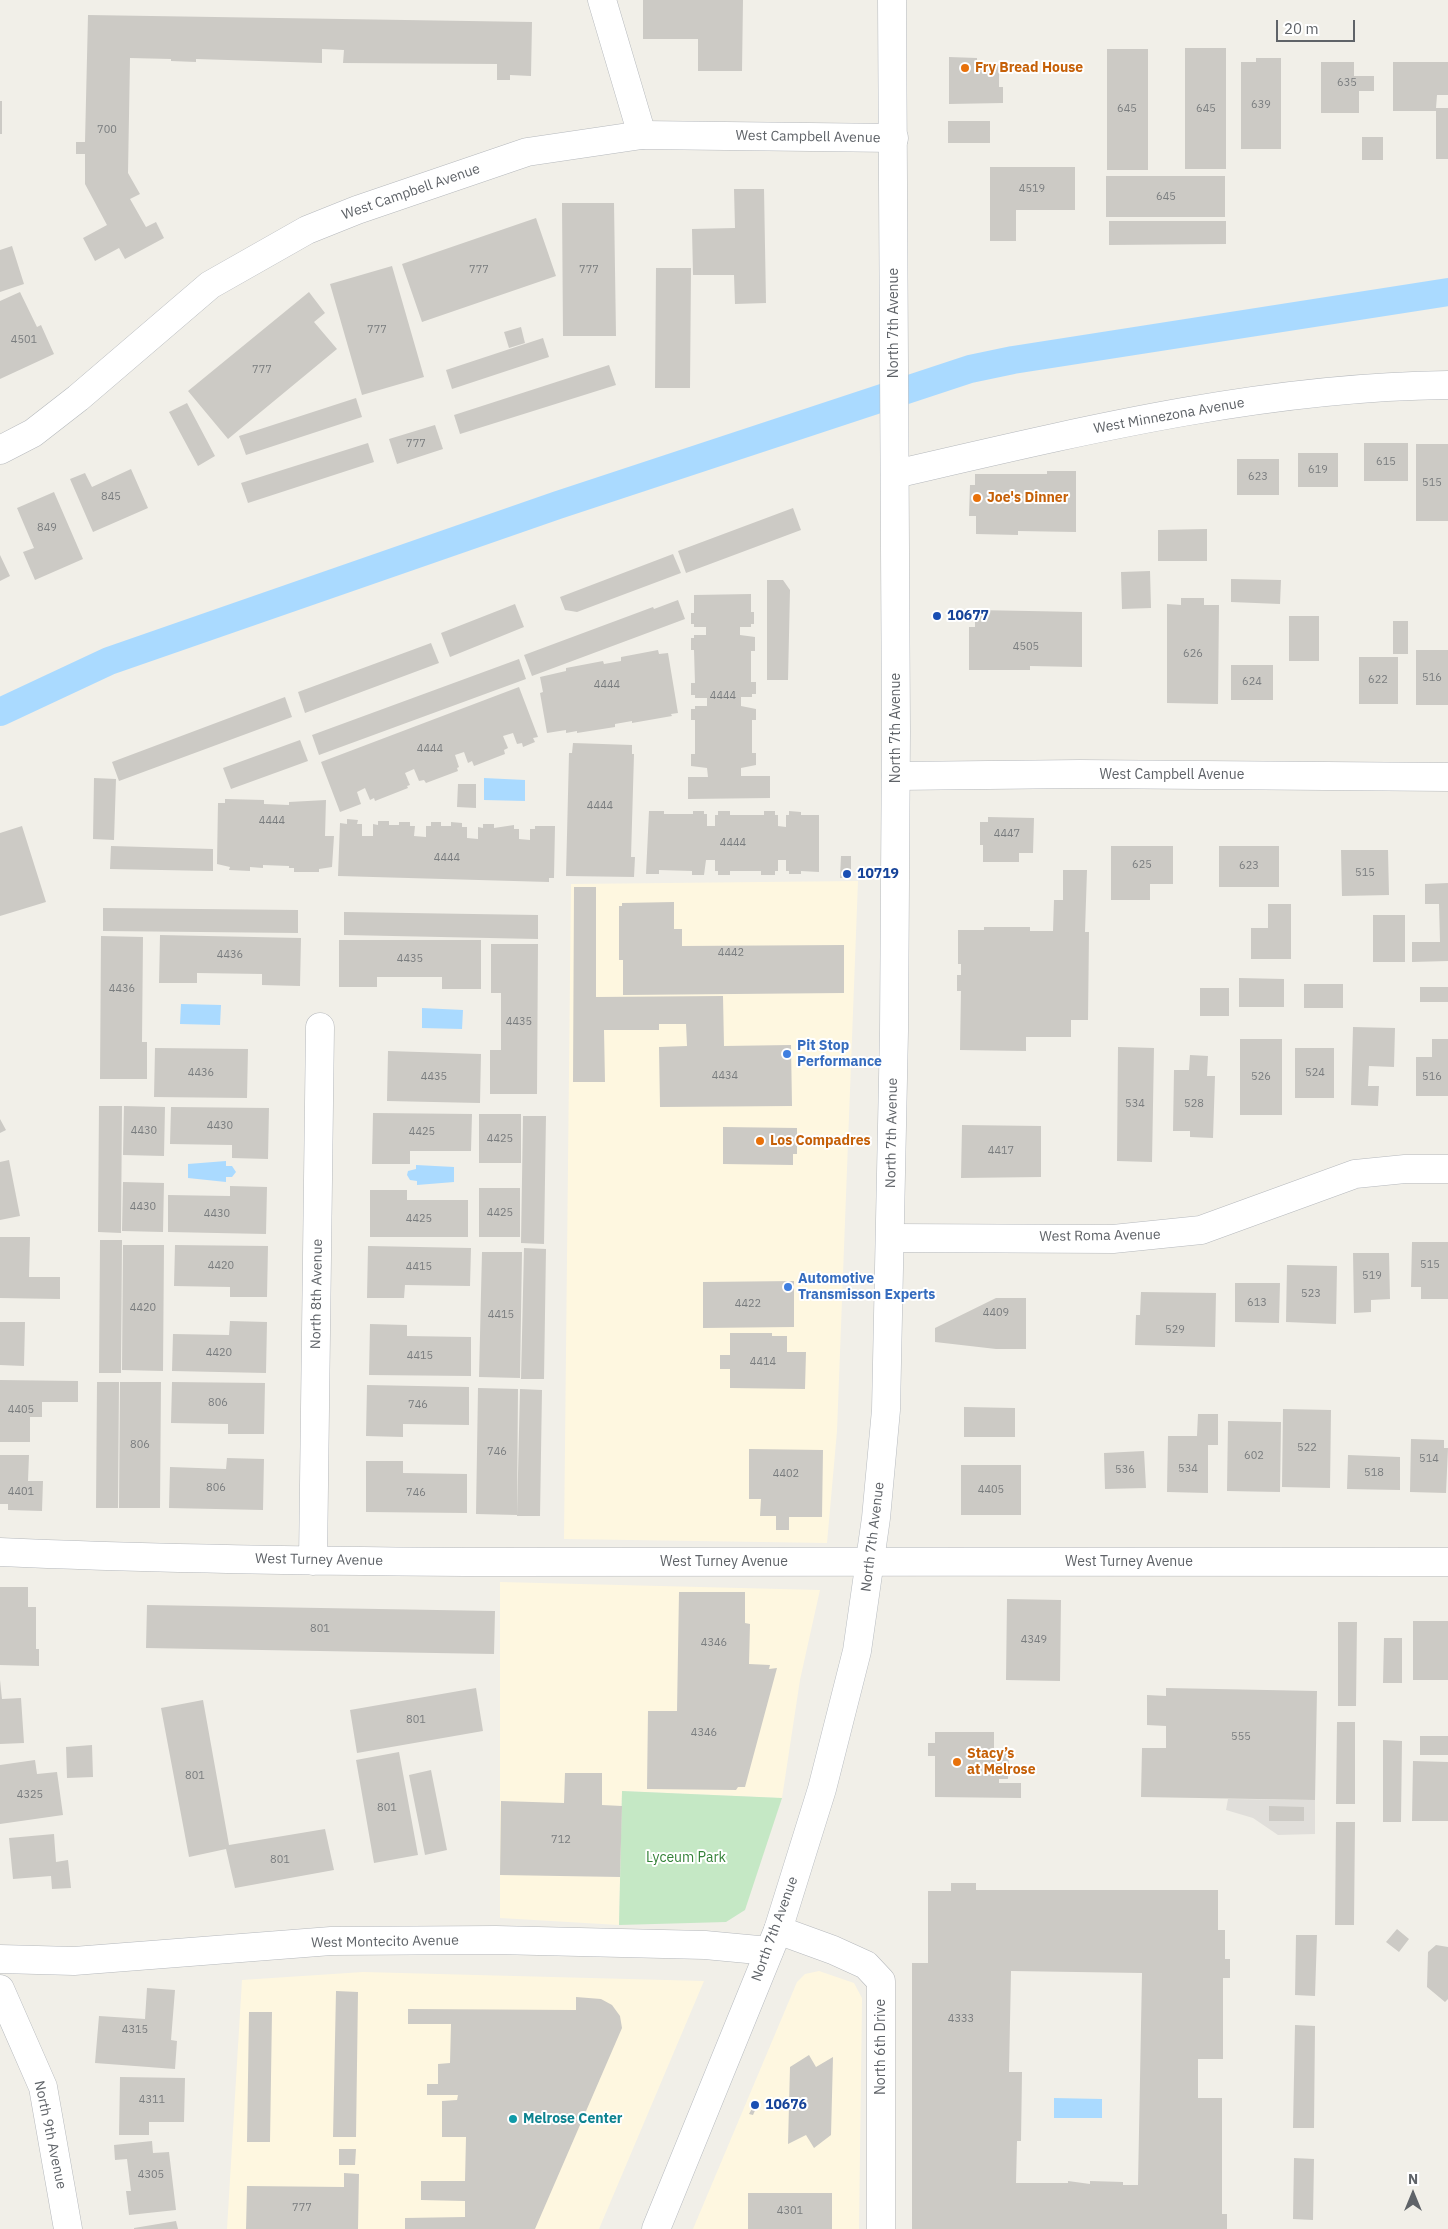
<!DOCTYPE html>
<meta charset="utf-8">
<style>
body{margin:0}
#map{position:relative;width:1448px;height:2229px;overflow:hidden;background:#f1efe8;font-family:"IBM Plex Sans",sans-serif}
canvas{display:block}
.north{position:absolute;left:1388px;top:2169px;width:50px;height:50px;-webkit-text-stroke:4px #fff;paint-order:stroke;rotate:0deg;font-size:14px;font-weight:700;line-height:20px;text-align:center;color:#5f6368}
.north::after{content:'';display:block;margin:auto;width:18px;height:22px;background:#5f6368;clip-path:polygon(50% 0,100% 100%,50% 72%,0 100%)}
.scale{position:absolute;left:1276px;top:20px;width:79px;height:22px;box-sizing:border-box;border:2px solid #5f6368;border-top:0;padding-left:6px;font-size:15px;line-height:18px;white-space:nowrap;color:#5f6368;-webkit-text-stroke:4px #fff;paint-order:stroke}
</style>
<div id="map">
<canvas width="1448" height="2229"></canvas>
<div class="north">N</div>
<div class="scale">20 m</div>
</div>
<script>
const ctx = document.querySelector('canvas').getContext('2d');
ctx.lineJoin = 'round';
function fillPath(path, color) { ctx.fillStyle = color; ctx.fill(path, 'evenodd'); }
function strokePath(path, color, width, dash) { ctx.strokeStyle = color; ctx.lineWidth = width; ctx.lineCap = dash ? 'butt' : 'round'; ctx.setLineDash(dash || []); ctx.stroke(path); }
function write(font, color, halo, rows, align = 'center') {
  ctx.font = font + ' "IBM Plex Sans",sans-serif'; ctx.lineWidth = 4; ctx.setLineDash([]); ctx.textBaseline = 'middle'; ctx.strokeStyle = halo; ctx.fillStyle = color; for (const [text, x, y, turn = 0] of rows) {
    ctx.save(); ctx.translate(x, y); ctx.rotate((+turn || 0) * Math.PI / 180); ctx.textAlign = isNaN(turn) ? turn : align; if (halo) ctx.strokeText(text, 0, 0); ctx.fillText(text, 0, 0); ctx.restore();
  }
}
const commercial = new Path2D(`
 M858 881 837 1431 827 1543 564 1539 571 884Z
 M500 1582 820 1590 800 1680 782 1798 622 1791 619 1925 500 1918Z
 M819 1971 854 1983 862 1998 859 2229H693L797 1982 805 1974Z
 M363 1972 704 1981 599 2229H227L242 1980Z`);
const industrial = new Path2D(`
 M1228 1799 1315 1800V1834L1278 1835 1253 1818 1226 1810Z`);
const green = new Path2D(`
 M622 1791 782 1798 745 1910 726 1922 619 1925Z`);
const water = new Path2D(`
 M484 778 525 780V801L484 800Z
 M181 1004 221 1005 220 1025 180 1024Z
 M422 1008 463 1010 462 1029 422 1028Z
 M226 1161V1166H232L236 1172 232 1177H226V1182L188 1178V1164Z
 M416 1165 454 1167V1182L417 1185V1181L410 1180 407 1175 408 1171 416 1169Z
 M1054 2098 1102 2099V2118H1054Z`);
const canal = new Path2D(`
 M0 712 109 661 558 505 970 369 1013 360 1448 292`);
const building = new Path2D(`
 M643 0H743L742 71H698V39H643Z
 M88 15 532 22 531 76 510 75V80H497V64L343 63 344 50 322 49V63L196 59V62L171 61V59L130 58 128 173 140 194 130 199 146 227 156 222 164 238 125 259 119 248 95 261 83 238 107 225 85 184V154H76V142H85Z
 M1185 48H1226V169H1185Z
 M1107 49H1148V170H1107Z
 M949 57 977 58V64H999V87H1003V103L949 104Z
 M1256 58H1281V149H1241V62H1256Z
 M1321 62H1354V76H1374V91H1359V113H1321Z
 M1393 62H1448V95H1437L1436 108H1448V159H1436V111H1393Z
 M0 101H2V134H0Z
 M948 121H990V143H948Z
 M1362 137H1383V160H1362Z
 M990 167H1075V210H1016V241H990Z
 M1106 176H1225V217H1106Z
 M734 189H764L766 303 735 304 734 275H693L692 229 735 228Z
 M562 203H614L616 336H563Z
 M536 218 556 276 422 322 402 264Z
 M1109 221H1226V244L1109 245Z
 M12 246 24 284 0 292V250Z
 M392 266 424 377 362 395 330 284Z
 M656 268H691L690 388H655Z
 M20 292 37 327 41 325 54 354 0 379V301Z
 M309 292 325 313 314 322 337 349 228 439 188 391Z
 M521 327 525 343 509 348 504 332Z
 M543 338 549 357 452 389 446 370Z
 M609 365 616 385 460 434 454 415Z
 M356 398 362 417 246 455 239 436Z
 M187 403 215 456 198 466 169 412Z
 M435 425 443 449 397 464 389 439Z
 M368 443 374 462 248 503 241 483Z
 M1364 443H1408V481H1364Z
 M1416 444H1448V521H1416Z
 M1298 453H1338V487H1298Z
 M1237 459H1279V495H1237Z
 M131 469 148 508 93 532 70 479 85 473 92 487Z
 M1047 471H1076V532L1018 531V535L976 534V516H969L970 485H975V474H1047Z
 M54 492 83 559 35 580 23 552 34 548 17 508Z
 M793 508 801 530 686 573 678 551Z
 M1207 529V561H1158V530Z
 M673 554 681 573 577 612 565 610 560 597Z
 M0 555 10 576 0 581Z
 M1150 571 1151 608 1122 609 1121 572Z
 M1231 579 1281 580 1280 604 1231 602Z
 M767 580H783L790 590 788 680H767Z
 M751 594V612H754V624H751V627H740V635L755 637V651H751V682H756V694H752V697H741V706L756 709V720H752V753H756V765L741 768V776H770V798L688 799V777H708L707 768 691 766V754H695V720H691V709H695V706H707V698H695V695H691V683H695L694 650H691V638H694V635H706V627H694V624H691V613H694V595Z
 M1181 598H1204V605H1219L1218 704 1167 703V604L1181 605Z
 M678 600 685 619 532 676 524 655 653 607 654 609Z
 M515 604 524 627 450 657 441 633Z
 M975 610 1082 612V667L1030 666V670H969V627H975Z
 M1289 616H1319V661H1289Z
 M1393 621H1408V654H1393Z
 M431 643 439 663 305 713 298 692Z
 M658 650 659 654 668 653 678 713 671 714 672 716 632 723V721L615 724V727L577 733V731L566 733V730L547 733 540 693 543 692 540 677 566 671V668L603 661 604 664 621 661V657Z
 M1416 650H1448V705H1416Z
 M1359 657H1398V704H1359Z
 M519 659 526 679 319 755 312 735Z
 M1231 665H1273V700H1231Z
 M519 687 538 737 533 738 535 742 523 747 522 743 517 744 513 733 503 736 508 748 504 750 505 754 474 766 472 761 468 763 464 752 455 755 459 767 457 768 458 771 426 783 424 780 419 781 414 769 405 773 410 785 407 786 408 788 375 801 374 798 370 800 365 788 357 792 361 804 340 812 321 762Z
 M285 697 292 717 119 781 112 762Z
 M300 740 308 761 231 789 223 768Z
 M573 743 632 745V754H634L631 857H635L634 877 566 876 569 753H572Z
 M94 778 116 779 114 840 93 839Z
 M458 784H476V808L457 807Z
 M225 799 264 800V804L289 805V802L326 800 325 836H334L332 867 319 869V872H294V868H289V866L263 865V868L250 867V871L229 870 230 867 217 864 218 803H225Z
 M649 811H664V814H693V811H704V814H707V826H715V815H718V811H730V815H764V811H775V815H778V826L786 827V815H789V811L801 812V815H819V872L801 871V874H789V871H786V860H778V871H775V875H761V871H730V875H718V871H715V860H706L704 875H692V871L659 870V874H646Z
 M988 817 1034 818 1033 853H1019V862H983V845H980V822H988Z
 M347 819 358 820 357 824H362V836H373V824L378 825V821H389V825H399V822H410V826H415L414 836 426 837V826H431V822H441V826H451V822L462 823V827H467V838L478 839V827L483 828V824H494V828L514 825V829H519V839L530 840V829H535V826H555L554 878H549V882L338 876 340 823 347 824Z
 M22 826 46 902 0 916V833Z
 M111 846 213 849V871L110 869Z
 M1111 846H1173V884H1150V900H1111Z
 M1219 846H1279V887H1219Z
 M1341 850H1388L1389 895 1342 896Z
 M841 856H851V878H840Z
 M1063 870H1087L1085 932H1089L1088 1020H1071V1037H1026V1051L960 1050 961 991H957V975H961V964H958V930H984V927H1030V931H1053L1054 900H1063Z
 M1448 883V961L1412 962V942H1440L1439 904H1425V884Z
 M574 887H596V997L723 996 724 1046 791 1045 792 1106 660 1107 659 1047 687 1046 686 1024H659V1030H604L605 1082H573Z
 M674 902V929H682V946L844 945V993L623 995V960H619V906H622V903Z
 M1268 904H1291V959H1251V928H1268Z
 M103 908 298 910V933L103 931Z
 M344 912 538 915V939L344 935Z
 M1373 915H1405V962H1373Z
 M160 935 301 938 300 986 262 985V974L197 973V983H159Z
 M101 936 143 937 142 1042H147V1079H100Z
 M339 940H481V989H442V977H377V987H339Z
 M491 944H538L537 1094H490V1050H501V993H491Z
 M1239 978 1284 979V1007H1239Z
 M1304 984H1343V1008H1304Z
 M1420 987H1448V1002H1420Z
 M1200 988H1229V1016H1200Z
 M1353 1027 1395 1028 1394 1067 1369 1066 1368 1086H1379L1378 1106 1351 1105Z
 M1240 1039H1282V1115H1240Z
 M1432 1039H1448V1096H1416V1057H1432Z
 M1118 1047 1154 1048 1152 1162 1117 1161Z
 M155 1048 248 1049 247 1098 154 1097Z
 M1295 1048H1334V1098H1295Z
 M388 1051 481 1054 480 1103 387 1101Z
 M1190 1055 1208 1056 1207 1076H1215L1213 1138 1190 1137V1131H1173L1174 1070H1189Z
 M99 1106H122L121 1233 98 1232Z
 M124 1106 165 1107 164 1156 123 1155Z
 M171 1107 269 1108 268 1159 232 1158V1145L170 1144Z
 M373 1113 472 1114 471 1151H410V1164H372Z
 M479 1114H521V1163H479Z
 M523 1116H546L544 1244 521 1243Z
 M0 1119 6 1130 0 1133Z
 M962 1125 1041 1126V1177L961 1178Z
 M723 1127 797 1128V1154H793V1165L723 1164Z
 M9 1160 20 1216 0 1220V1162Z
 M123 1182 164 1183 163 1232 122 1231Z
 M230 1186 267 1187 266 1234 168 1232V1195L230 1196Z
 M479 1188H520V1237H479Z
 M370 1190H407V1200H468V1237H370Z
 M0 1237H30L29 1277H60V1299L0 1298Z
 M100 1240H122L121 1373H99Z
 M1412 1242H1448V1299H1421V1287H1411Z
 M123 1245H164L163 1371 122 1370Z
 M175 1245 268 1246 267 1297H230V1287L174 1286Z
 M368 1246 471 1248 470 1286 405 1285 404 1298H367Z
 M524 1248 546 1249 544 1379H521Z
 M482 1252H522L520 1378 479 1377Z
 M1353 1253H1389L1390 1299 1371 1300V1312L1354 1313Z
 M1287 1265 1337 1266 1336 1324 1286 1322Z
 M794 1281V1327L703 1328V1282Z
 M1235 1283H1280L1279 1323 1235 1322Z
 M1141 1292 1216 1293 1215 1347 1135 1345 1136 1315H1140Z
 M996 1298H1026V1349H996L935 1342V1328Z
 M230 1321 267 1322 266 1373 172 1371 173 1334 229 1335Z
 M0 1322H25L24 1366 0 1365Z
 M370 1324 407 1325V1336L471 1337V1376L369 1375Z
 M730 1333H772V1336H787V1352H806L805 1389 730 1388V1369H720V1355H730Z
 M0 1380 78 1381V1402H42V1417H30V1442H0Z
 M97 1382H119L118 1508H96Z
 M120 1382H161L160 1508H119Z
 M172 1382 265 1383 264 1434H228V1424L171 1423Z
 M367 1385 469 1387V1425L403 1424V1437L366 1436Z
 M478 1388 518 1389 517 1515 476 1514Z
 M520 1389 542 1390 540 1516H517Z
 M964 1407 1015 1408V1437H964Z
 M1283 1409 1331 1410 1330 1488 1282 1487Z
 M1198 1414H1218V1445H1208V1493L1167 1492 1168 1436H1197Z
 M1228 1421 1281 1422 1280 1492 1227 1491Z
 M1411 1439 1444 1440V1448H1448L1446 1493 1410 1492Z
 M749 1449 823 1450 822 1517H789V1530H776V1516H760L761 1499H749Z
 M1144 1451 1146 1488 1105 1489 1104 1453Z
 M0 1455H29L28 1481H43L42 1511 8 1510V1504H0Z
 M1348 1455 1400 1457V1490L1347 1489Z
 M227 1458 264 1459 263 1510 169 1508 170 1467 226 1469Z
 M366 1461H403V1473L467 1474V1513L366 1512Z
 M961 1465H1021V1515H961Z
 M0 1587H28V1607H36V1649H39V1666L0 1665Z
 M679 1592H745V1623L750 1624 749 1664 770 1665 769 1669 777 1668 745 1787H738L736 1790 647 1789 648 1711H677Z
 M1007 1599 1061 1600 1060 1681 1006 1680Z
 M147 1605 495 1611 494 1654 146 1648Z
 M1413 1621H1448V1680H1413Z
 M1338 1622H1357L1356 1706H1338Z
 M1384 1638H1402V1683H1383Z
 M0 1680 2 1699 21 1698 24 1743 0 1744Z
 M476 1688 483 1731 357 1753 350 1710Z
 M1166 1688 1317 1691 1315 1800 1141 1797 1142 1748H1166V1726L1147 1725V1695L1166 1696Z
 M203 1700 229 1845 325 1829 334 1870 235 1888 226 1849 189 1857 161 1708Z
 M1337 1722H1355V1804H1336Z
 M935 1732H994V1752H1009L1008 1779H999V1783H1021V1798L935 1797V1756H928V1743H935Z
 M1420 1736H1448V1755H1420Z
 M1383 1740 1402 1741 1401 1822H1383Z
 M92 1745 93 1777 67 1778 66 1747Z
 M399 1752 418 1855 374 1863 356 1760Z
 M35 1760 37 1774 57 1772 63 1815 0 1824V1765Z
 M1413 1761 1448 1762V1821H1412Z
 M431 1770 447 1850 425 1855 409 1775Z
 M565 1773H602V1805L622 1806 620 1877 500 1875 501 1801 564 1803Z
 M1269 1806 1304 1807V1821H1269Z
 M1336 1822H1355L1354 1925H1335Z
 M54 1834 56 1862 68 1860 71 1888 52 1889 51 1876 13 1879 9 1838Z
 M951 1883H976V1890H1218V1930H1225V1959H1230V1978H1223V2059H1198V2098H1222V2214H1227V2229H912V1963H928V1891H951ZM1011 1971 1142 1973 1138 2185H1123V2182L1090 2181V2184L1068 2181V2183H1016L1017 2141H1021L1022 2072H1009Z
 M1397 1929 1409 1939 1399 1952 1386 1942Z
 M1296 1935H1317L1315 1996 1295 1995Z
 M1436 1945 1448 1947V1999L1445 2002 1427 1987 1428 1952Z
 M147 1988 175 1990 171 2040 177 2041 175 2069 95 2063 99 2016 145 2019Z
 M336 1991 358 1992 356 2137H333Z
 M576 1997 601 1999 612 2005 620 2016 622 2028 535 2229H405V2218L465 2217V2201L421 2200V2181H465L466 2137H442V2101L457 2100 458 2095H427V2084H438V2064L450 2063 451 2024H408V2009L576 2010Z
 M249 2012H272L270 2142H247Z
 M1295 2025 1315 2026 1314 2128H1293Z
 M809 2055 816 2067 833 2057 831 2135 814 2148 806 2135 788 2144 790 2067Z
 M120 2077 185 2078 184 2122H149V2135H119Z
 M755 2103 758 2104 753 2115 749 2114Z
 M152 2141 153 2153 169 2152 176 2210 129 2215 126 2191H131L127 2159 115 2160 114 2145Z
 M339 2149H356L355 2165H339Z
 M1294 2158 1314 2159 1313 2220 1293 2219Z
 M344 2173 359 2174 358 2229H246L247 2186 344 2187Z
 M748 2193H832V2229H748Z
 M176 2221 178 2229H134V2228Z`);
const minor = new Path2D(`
 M602 0 642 135
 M895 474C1077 432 1260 387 1448 385
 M891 1238 1113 1239 1201 1230 1355 1174 1405 1169H1448
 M0 1552C155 1559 310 1561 466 1562 793 1564 1121 1559 1448 1562
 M313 1561 320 1027
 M778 1930 833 1950 866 1965 881 1981V2229
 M0 1959 74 1961 331 1941 496 1940 705 1945 769 1951
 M0 1989 43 2087 68 2229`);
const tertiary = new Path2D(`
 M0 450 33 433 78 398 210 285 307 230 357 210 527 152 642 135 894 138
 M896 776 1080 774 1448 777`);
const secondary = new Path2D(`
 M656 2229 778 1930 822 1789 857 1651 876 1518 886 1410 894 1031 896 731 892 0`);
const markers = [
 [965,68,5,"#e8710a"],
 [977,498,5,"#e8710a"],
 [937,616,5,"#1a4fb4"],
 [847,874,5,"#1a4fb4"],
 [787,1054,5,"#3f7fe0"],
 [760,1141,5,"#e8710a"],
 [788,1287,5,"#3f7fe0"],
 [957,1762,5,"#e8710a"],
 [755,2105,5,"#1a4fb4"],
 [513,2119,5,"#0f9aa8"]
];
const numberNames = [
 ["635",1347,83],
 ["639",1261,105],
 ["645",1127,109],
 ["645",1206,109],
 ["700",107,130],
 ["4519",1032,189],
 ["645",1166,197],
 ["777",479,270],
 ["777",589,270],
 ["777",377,330],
 ["4501",24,340],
 ["777",262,370],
 ["777",416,444],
 ["615",1386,462],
 ["619",1318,470],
 ["623",1258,477],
 ["515",1432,483],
 ["845",111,497],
 ["849",47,528],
 ["4505",1026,647],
 ["626",1193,654],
 ["516",1432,678],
 ["622",1378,680],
 ["624",1252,682],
 ["4444",607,685],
 ["4444",723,696],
 ["4444",430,749],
 ["4444",600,806],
 ["4444",272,821],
 ["4447",1007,834],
 ["4444",733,843],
 ["4444",447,858],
 ["625",1142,865],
 ["623",1249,866],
 ["515",1365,873],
 ["4442",731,953],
 ["4436",230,955],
 ["4435",410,959],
 ["4436",122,989],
 ["4435",519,1022],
 ["4436",201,1073],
 ["524",1315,1073],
 ["4434",725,1076],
 ["4435",434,1077],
 ["526",1261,1077],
 ["516",1432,1077],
 ["534",1135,1104],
 ["528",1194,1104],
 ["4430",220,1126],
 ["4430",144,1131],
 ["4425",422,1132],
 ["4425",500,1139],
 ["4417",1001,1151],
 ["4430",143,1207],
 ["4425",500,1213],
 ["4430",217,1214],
 ["4425",419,1219],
 ["515",1430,1265],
 ["4420",221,1266],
 ["4415",419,1267],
 ["519",1372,1276],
 ["523",1311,1294],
 ["613",1257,1303],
 ["4422",748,1304],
 ["4420",143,1308],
 ["4409",996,1313],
 ["4415",501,1315],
 ["529",1175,1330],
 ["4420",219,1353],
 ["4415",420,1356],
 ["4414",763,1362],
 ["806",218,1403],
 ["746",418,1405],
 ["4405",21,1410],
 ["806",140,1445],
 ["522",1307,1448],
 ["746",497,1452],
 ["602",1254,1456],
 ["514",1429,1459],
 ["534",1188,1469],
 ["536",1125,1470],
 ["518",1374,1473],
 ["4402",786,1474],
 ["806",216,1488],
 ["4405",991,1490],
 ["4401",21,1492],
 ["746",416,1493],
 ["801",320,1629],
 ["4349",1034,1640],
 ["4346",714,1643],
 ["801",416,1720],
 ["4346",704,1733],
 ["555",1241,1737],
 ["801",195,1776],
 ["4325",30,1795],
 ["801",387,1808],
 ["712",561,1840],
 ["801",280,1860],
 ["4333",961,2019],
 ["4315",135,2030],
 ["4311",152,2100],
 ["4305",151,2175],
 ["777",302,2208],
 ["4301",790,2211]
];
const foodNames = [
 ["Fry Bread House",975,68],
 ["Joe's Dinner",987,498],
 ["Los Compadres",770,1141],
 ["Stacy’s",967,1754],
 ["at Melrose",967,1770]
];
const streetNames = [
 ["West Campbell Avenue",808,137,1],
 ["West Campbell Avenue",411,192,-19],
 ["North 7th Avenue",894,323,-90],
 ["West Minnezona Avenue",1169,416,-10],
 ["North 7th Avenue",896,728,-90],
 ["West Campbell Avenue",1172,775],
 ["North 7th Avenue",892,1133,-89],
 ["West Roma Avenue",1100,1236,-1],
 ["North 8th Avenue",317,1294,-89],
 ["North 7th Avenue",873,1537,-83],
 ["West Turney Avenue",319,1560,1],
 ["West Turney Avenue",724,1562],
 ["West Turney Avenue",1129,1562],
 ["North 7th Avenue",775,1929,-70],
 ["West Montecito Avenue",385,1942,-1],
 ["North 6th Drive",881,2047,-90],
 ["North 9th Avenue",50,2135,78]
];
const transitNames = [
 ["10677",947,616],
 ["10719",857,874],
 ["10676",765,2105]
];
const shopNames = [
 ["Pit Stop",797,1046],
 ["Performance",797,1062],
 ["Automotive",798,1279],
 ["Transmisson Experts",798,1295]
];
const parkNames = [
 ["Lyceum Park",686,1858]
];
const cultureNames = [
 ["Melrose Center",523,2119]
];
fillPath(commercial, '#fef7e0');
fillPath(industrial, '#e0deda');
fillPath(green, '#c5e8c5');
fillPath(water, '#aadaff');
strokePath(canal, '#aadaff', 28);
fillPath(building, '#cccac5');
strokePath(minor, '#b5b8bc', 29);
strokePath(tertiary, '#b5b8bc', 29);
strokePath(secondary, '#b6babf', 29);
strokePath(minor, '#fff', 28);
strokePath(tertiary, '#fff', 28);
strokePath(secondary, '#fff', 28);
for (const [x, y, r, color] of markers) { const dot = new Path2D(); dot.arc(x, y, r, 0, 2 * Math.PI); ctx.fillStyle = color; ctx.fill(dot); strokePath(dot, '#fff', 2); }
write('11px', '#7a7d7f', null, numberNames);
write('bold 14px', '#c56008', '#fff', foodNames, 'left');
write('14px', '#5f6368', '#fff', streetNames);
write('bold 14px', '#164399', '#fff', transitNames, 'left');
write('bold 14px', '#366cbe', '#fff', shopNames, 'left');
write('14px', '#348238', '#fff', parkNames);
write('bold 14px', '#0d838f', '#fff', cultureNames, 'left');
</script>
